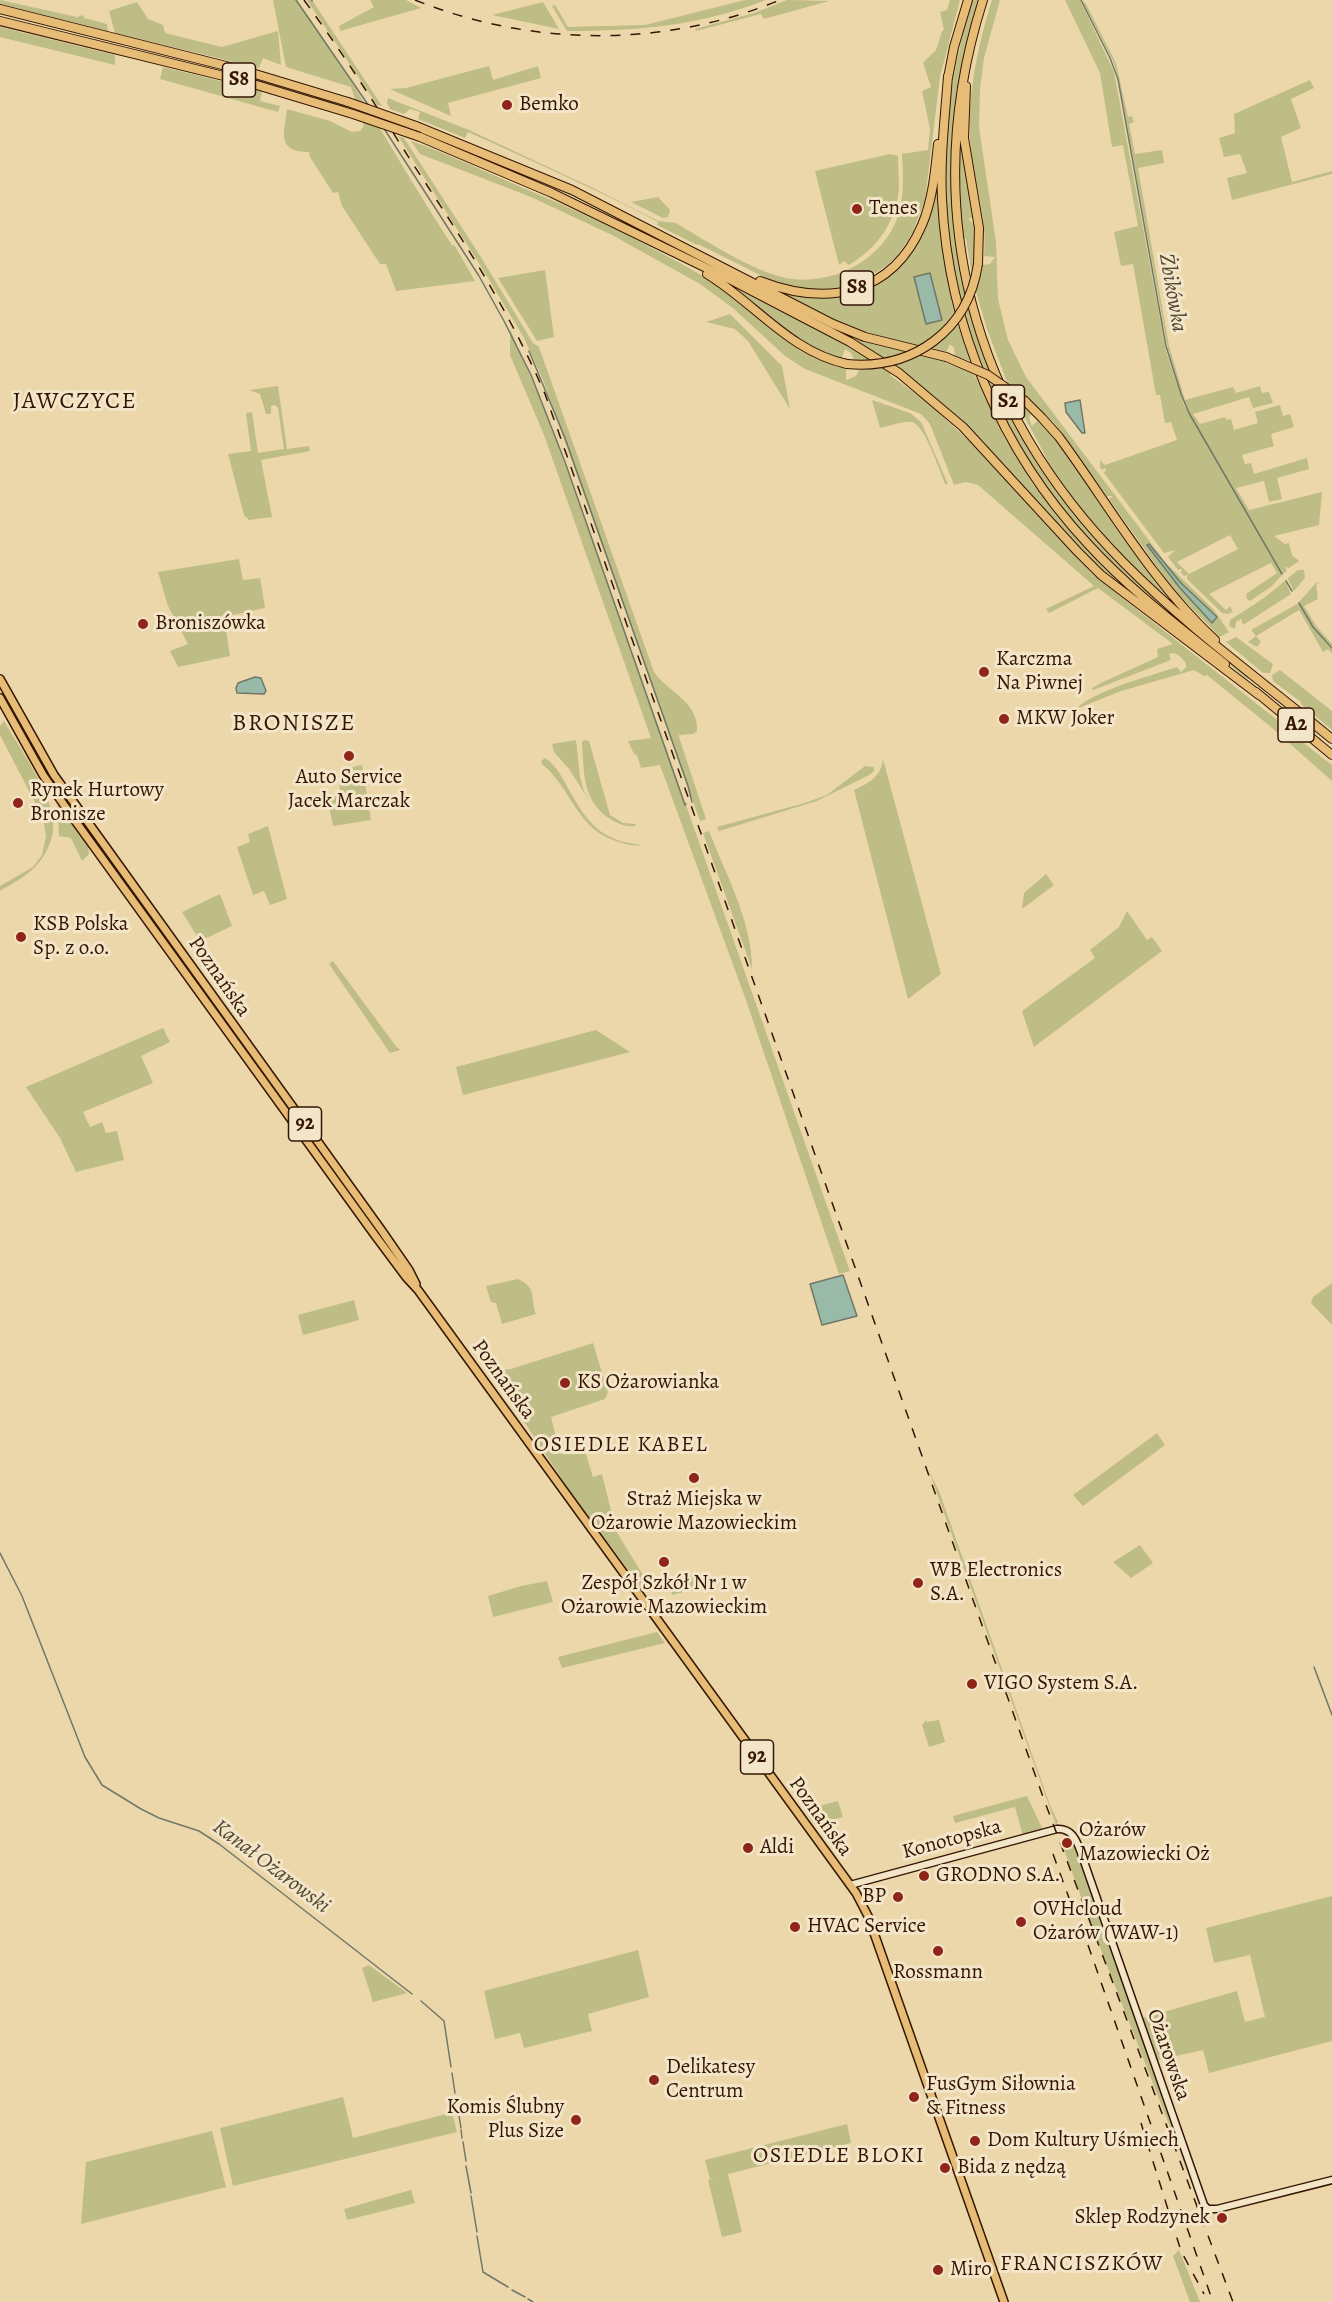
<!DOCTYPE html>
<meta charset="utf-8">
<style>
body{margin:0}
canvas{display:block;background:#ecd7ab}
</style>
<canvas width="1332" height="2302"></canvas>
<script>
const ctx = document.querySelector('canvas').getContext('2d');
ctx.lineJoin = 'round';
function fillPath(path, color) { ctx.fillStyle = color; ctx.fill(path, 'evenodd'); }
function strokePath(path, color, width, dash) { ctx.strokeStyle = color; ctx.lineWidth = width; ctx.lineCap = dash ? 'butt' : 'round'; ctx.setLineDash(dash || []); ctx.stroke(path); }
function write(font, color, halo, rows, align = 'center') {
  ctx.font = font + ' Alegreya,serif'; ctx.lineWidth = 6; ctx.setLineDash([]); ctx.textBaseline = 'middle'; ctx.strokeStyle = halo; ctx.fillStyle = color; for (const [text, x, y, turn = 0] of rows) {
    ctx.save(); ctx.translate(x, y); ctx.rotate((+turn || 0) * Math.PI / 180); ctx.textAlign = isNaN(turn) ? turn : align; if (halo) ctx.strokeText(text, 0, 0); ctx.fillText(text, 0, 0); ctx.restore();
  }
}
const green = new Path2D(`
 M0 0 77 17 83 15 84 18 107 24 108 31 0 4Z
 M273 0H297C354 79 399 164 452 245L455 246 475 281 396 291 386 264H380L342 206 338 192 333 193 310 157 309 152C276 152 284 133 287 109L330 121 352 132 360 131 364 126 351 87 286 67Z
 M307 0H312L382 106 377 105Z
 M370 0H406L421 8 340 31 339 26 374 7Z
 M745 0H766C698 26 639 31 567 31L552 6 555 5 568 27 645 25Z
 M787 0 829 1 764 19 761 14 696 31 695 29 754 13Z
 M950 0H960L940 77 925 200 912 234 897 256 886 266 869 277 854 284 839 288 812 290 791 287 764 277 698 244 697 245 657 225 658 222C596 189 532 161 468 132L465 138 418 119 420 112 410 109 404 114 390 109 387 103 388 98 469 130 591 187 658 221 676 223C704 240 755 272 786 278 834 287 888 258 900 209 904 191 903 173 902 154L928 150 930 129 922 91 931 87 923 63 936 50 942 31 944 30 940 12 947 10Z
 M973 0H979L964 51 953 129 952 167 955 224 966 292 960 305C955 275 948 244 946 214 941 141 951 69 973 0Z
 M992 0H1000L984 58 980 89 979 127 996 242 998 299 1008 340 1026 377 1166 563 1214 610 1229 632 1220 637 1172 588 1109 499 1113 496H1107L1053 422 1027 397 1007 382 987 329 976 292 983 265 990 264 995 257 984 256C988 220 974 185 971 150 966 100 977 48 992 0ZM1148 545 1181 583 1217 617 1212 623 1180 588Z
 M1065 0H1080L1114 72 1166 351 1184 405 1197 427 1183 400 1168 349 1119 80 1114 63 1082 0 1086 4 1116 63 1128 117 1132 116 1134 122 1129 124 1135 154 1162 150 1164 163 1138 168 1169 346 1185 400 1233 387 1236 393 1260 386 1262 393 1269 392 1273 403 1253 408 1249 397 1193 414 1200 424 1225 417 1226 420 1231 419 1234 430 1258 423 1255 412 1280 405 1283 416 1290 414 1294 427 1271 434 1274 446 1242 455 1245 464 1251 463 1254 474 1307 458 1309 469 1277 478 1282 499 1269 502 1264 481 1236 488 1249 510 1322 492 1319 525 1274 536 1285 544 1289 543 1292 555 1299 561 1289 568 1285 567 1287 571 1283 574 1223 473 1282 575 1272 586 1250 601 1247 599 1246 594 1277 573 1271 563 1209 594 1226 610 1230 606 1233 612 1227 614 1222 613 1187 579V575L1184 576 1181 573 1182 569 1178 570 1168 557 1175 550 1164 553 1104 473 1106 470 1105 468 1102 470 1100 467V460L1105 465 1177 440 1171 422 1165 423 1160 395H1156L1133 264 1121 266 1114 232 1138 226 1123 145 1112 147 1100 73ZM1230 535 1238 549 1189 574 1177 562Z
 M137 2 148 19 163 25 165 33 222 47 278 31 281 65 263 58 259 68 115 33 109 11Z
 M543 2 559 29 492 15Z
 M0 27 115 55V65L0 37Z
 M489 66 493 80 538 66 541 78 448 103 451 116 390 89 406 88Z
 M163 67 262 91 260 101 280 106 278 112 160 79Z
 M1310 80 1314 88 1291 99 1301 128 1281 137 1292 182 1332 171V174L1232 200 1227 178 1247 173 1240 154 1224 157 1219 138 1235 133 1234 114Z
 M960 133 975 217 968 219 974 224C976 241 975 258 972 275L966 239 963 238C960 203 959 168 960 133Z
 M398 136 404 138 479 254 533 343 539 347 654 672C668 692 699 702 697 731L693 734 679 735V737L706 819 700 821 543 380 524 338 485 273Z
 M411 141C443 152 475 167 507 181 574 209 641 240 703 276 756 307 783 355 846 369V380L856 376 859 370 884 368 891 373 890 375 928 403 971 443 1092 574 1276 719 1278 723 1332 765V781L1271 727 1207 675 1204 676 1194 670 1121 691 1076 709C1095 690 1150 676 1177 667L1181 672 1186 667V663C1181 658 1177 651 1169 654L1171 660 1093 690 1092 688 1101 683 1158 657 1157 649 1173 644 1098 588 1049 613 1046 609 1094 586 978 485 966 482 954 485 930 424 921 414 805 369 785 356 734 309 700 284 612 235 531 197 420 154Z
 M890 154 898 156 899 190 896 208H891L889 211 893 215C884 237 869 253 849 265L844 261 839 265 815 171Z
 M938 179 941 243 955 313 937 334 919 347C871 335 826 320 784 294L816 298 851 293 907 255Z
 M658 197 670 210 668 217 663 218 631 202Z
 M545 270 554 337 537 341 498 278Z
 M729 285 829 336 874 362H854L852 354 845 349 841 360 803 345Z
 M780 300 828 325 911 351 884 360 779 302Z
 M970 306 992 372 979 366 964 316Z
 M730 314 782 366 790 409 748 341 735 329 706 322Z
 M958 324 970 361 955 356 954 348 950 344 946 353 932 349Z
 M510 329 544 408 586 521 850 1271 839 1274 747 1003 660 765 641 768 637 755 634 754 628 741 651 738 544 435 510 355Z
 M923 354 946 360 945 363 974 374 1004 437 1032 483 1059 519 1107 571 1162 619 1097 567 967 427 924 389 893 366Z
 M985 380 998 387 1025 441 1045 472 1099 541 1129 572 1199 636 1249 677 1247 679C1183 625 1115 575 1062 510 1029 471 1008 425 985 380Z
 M278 386 287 449 309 446 310 451 261 460 272 517 249 520 244 515 228 454 251 451 246 413 252 412 258 453 284 449 278 408 275 405 271 406V414H266L260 394 249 390Z
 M1015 399 1031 414 1029 418 1032 426 1040 418 1056 438 1184 613C1141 574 1098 534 1064 486 1057 478 1050 469 1047 459Z
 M872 400 910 413 921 422 948 484H945C940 472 925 425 912 422 903 421 889 426 880 428Z
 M239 559 243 580 260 578 265 608 224 617 230 656 178 667 170 651 188 644 168 606 158 572Z
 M1298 570H1304L1305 578 1294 591 1288 579 1285 581 1291 594 1243 625 1241 619 1236 622 1235 629 1229 626 1230 620 1264 598Z
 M1324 581 1316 584 1318 599 1304 606 1317 627 1332 644V647L1321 636 1332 649V654L1328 649 1323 652 1299 610 1256 636 1261 642 1257 647 1248 642 1256 636 1251 630 1297 604 1298 603 1307 616 1299 602 1316 583Z
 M1236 637 1273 664 1270 673H1263L1226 642Z
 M1280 670 1332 711V730L1301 704V702L1273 681 1272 675Z
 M4 721C19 747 51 792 53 821 55 837 46 856 35 867 25 877 12 884 0 891V886L33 867 42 855 46 836 43 818 0 735V726Z
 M576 740 580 777 584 791 592 805 569 769 554 752 552 744Z
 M584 740 589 741 610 815 623 823 636 824 635 826C626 827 619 824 612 820 582 803 584 772 582 742Z
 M545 758C556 765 562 777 568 788 587 822 600 841 642 845 635 846 627 845 619 842 577 831 573 790 542 764L541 761Z
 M883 759 941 974 908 999 854 790C869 783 881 777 883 759Z
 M362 765 371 820 333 826 327 797 340 796 339 770Z
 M865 766 874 767V771L869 775 817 801 719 831 717 827 805 803 827 795Z
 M57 804 88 846 89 854 82 861 71 838 59 836Z
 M268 826 287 899 270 905 264 891 253 895 237 847 250 842 248 834Z
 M709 831C726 875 752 921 752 969L703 833Z
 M1046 874 1054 885 1022 909 1024 893Z
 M220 894 232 926 200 941 182 912Z
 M1127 911 1147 940 1152 937 1162 951 1034 1047 1022 1011 1095 958 1090 950 1119 927Z
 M333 961 395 1045 400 1050 390 1053 329 964Z
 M203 990 224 1017 380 1234 317 1152Z
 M163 1028 170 1042 141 1056 153 1083 83 1112 90 1127 102 1122 106 1133 117 1131 124 1160 76 1172 60 1138 26 1087Z
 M596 1030 630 1052 463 1095 456 1067Z
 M518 1279C538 1288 530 1299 536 1314L502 1324 496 1303 491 1302 486 1286Z
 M1332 1283V1325L1311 1303 1313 1297Z
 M354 1300 359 1320 303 1335 298 1315Z
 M593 1343 608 1392 605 1399 551 1417 560 1454 584 1448 593 1477 602 1474 616 1531 643 1575 641 1587 569 1490 527 1426 487 1372 511 1369Z
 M1157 1433 1165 1445 1083 1506 1073 1495Z
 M929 1471 939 1491 1050 1805 1058 1822 1056 1825Z
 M1140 1545 1153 1563 1131 1578 1113 1562Z
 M696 1574 700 1588 672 1595 669 1581Z
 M547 1581 553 1602 493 1617 488 1596 521 1586Z
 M657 1632 665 1643 562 1668 558 1657Z
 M926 1720 927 1722 939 1720 945 1742 929 1747 922 1725Z
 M1027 1796 1043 1830 1023 1836 1015 1807 955 1823 953 1816Z
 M838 1801 843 1817 815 1825 804 1810Z
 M1068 1835 1077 1851 1186 2168 1092 1927 1063 1847 1071 1844Z
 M1332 1896V2041L1209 2073 1203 2050 1158 2060 1143 2018 1237 1991 1245 2022 1265 2017 1250 1955 1214 1963 1206 1928Z
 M638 1950 649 1997 588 2014 592 2031 524 2048 520 2033 495 2039 484 1991Z
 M369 1965 407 1993 373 2002 362 1968Z
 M343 2097 353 2138 450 2113 453 2116 457 2132 233 2186 220 2128Z
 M847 2124 851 2143 728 2174 742 2232 722 2237 708 2180 718 2177 710 2179 705 2160Z
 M212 2131 226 2187 81 2224 86 2162Z
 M411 2190 415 2203 347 2220 344 2209Z
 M1179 2250 1200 2302H1190L1173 2256Z`);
const water = new Path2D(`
 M930 273 942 320 926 324 914 277Z
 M1080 400 1085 433H1082L1066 412 1065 403Z
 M1149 544 1181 583 1217 617 1212 623 1180 588 1147 545Z
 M255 677 261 678 266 691 264 694 237 693 236 688 238 683Z
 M843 1275 857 1316 822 1325 810 1284Z`);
const stream = new Path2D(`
 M296 0 369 106
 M312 0V1
 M1081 0 1110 58 1118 79 1166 346 1181 394 1189 413 1282 574
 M383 127 479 276 504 321 531 375 565 462 685 805 686 804
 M529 351 565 438 688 786 692 802
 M1286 581 1292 591
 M1299 603 1313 627 1332 648
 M0 1553 22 1596 85 1757 102 1785 141 1809 159 1818 199 1831 219 1844 412 1994
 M1314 1667 1332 1715
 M421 2001 444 2021 451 2067
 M452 2073 455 2093
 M456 2097 461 2128
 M461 2130 462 2138
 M463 2142 466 2161
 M466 2166 471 2193
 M471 2196 477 2232
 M477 2236 483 2272 508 2287
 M512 2290 525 2297
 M528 2299 533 2302`);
const secondary = new Path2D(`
 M850 1885 1057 1829C1071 1828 1076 1839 1080 1850L1204 2205 1208 2209H1217L1332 2180`);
const primary = new Path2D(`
 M0 679 54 775 382 1231 409 1270 416 1284
 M0 698 43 775 76 822 374 1234 406 1277 418 1290 856 1893 868 1916 1004 2302`);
const motorway = new Path2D(`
 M983 0C917 208 971 409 1124 563 1188 628 1262 681 1332 739
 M0 9 242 70 348 102
 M0 21 240 80 353 114
 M948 76C945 117 940 157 942 199 948 326 1001 451 1088 544 1129 589 1178 626 1225 664
 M948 78 954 47 968 0
 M966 86 964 138 979 228 978 264
 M416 126 572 190 833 324 865 337 946 357
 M420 137 552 193 733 281 850 342 899 373 963 427 1077 551 1101 575 1259 695
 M707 274C755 303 790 352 847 364
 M760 281C827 307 892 295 922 225 933 199 935 171 938 144
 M1025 401 1042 418 1059 437C1109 505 1152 582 1215 640
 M1256 692 1332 755`);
const rail = new Path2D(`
 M304 0C343 53 378 109 413 164 462 238 510 312 545 394L1043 1797 1233 2302
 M415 0C532 47 664 48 780 0
 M1053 1854 1069 1898
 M1088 1945 1213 2302
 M1141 2123 1181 2251 1204 2294`);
const motorwayBridge = new Path2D(`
 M348 102 416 126
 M353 114 420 137
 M946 357 988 375 1025 401
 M847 364C913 370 968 331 978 264`);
const markers = [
 [507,105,6,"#8f2418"],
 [857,209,6,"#8f2418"],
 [143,624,6,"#8f2418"],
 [984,672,6,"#8f2418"],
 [1004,719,6,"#8f2418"],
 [349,756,6,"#8f2418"],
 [18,803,6,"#8f2418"],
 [21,937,6,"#8f2418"],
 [565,1383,6,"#8f2418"],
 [694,1478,6,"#8f2418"],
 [664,1562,6,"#8f2418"],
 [918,1583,6,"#8f2418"],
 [972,1684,6,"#8f2418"],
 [1067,1843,6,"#8f2418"],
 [748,1848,6,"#8f2418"],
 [924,1876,6,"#8f2418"],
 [898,1897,6,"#8f2418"],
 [1021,1922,6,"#8f2418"],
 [795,1927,6,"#8f2418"],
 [938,1951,6,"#8f2418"],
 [654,2080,6,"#8f2418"],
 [914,2097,6,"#8f2418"],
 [576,2120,6,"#8f2418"],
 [975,2141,6,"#8f2418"],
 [945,2168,6,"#8f2418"],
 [1222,2218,6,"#8f2418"],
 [938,2270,6,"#8f2418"]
];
const shields = [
 [239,80,33],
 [857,288,33],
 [1008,402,33],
 [1296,725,36],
 [305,1124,33],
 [757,1757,33]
];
const shieldNames = [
 ["S8",239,80],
 ["S8",857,288],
 ["S2",1008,402],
 ["A2",1296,725],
 ["92",305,1124],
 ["92",757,1757]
];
const poiNames = [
 ["Bemko",519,105],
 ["Tenes",869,209],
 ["Broniszówka",155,624],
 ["Karczma",996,660],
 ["Na Piwnej",996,684],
 ["MKW Joker",1016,719],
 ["Auto Service",349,778,"center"],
 ["Jacek Marczak",349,802,"center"],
 ["Rynek Hurtowy",30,791],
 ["Bronisze",30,815],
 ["KSB Polska",33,925],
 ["Sp. z o.o.",33,949],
 ["KS Ożarowianka",577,1383],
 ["Straż Miejska w",694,1500,"center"],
 ["Ożarowie Mazowieckim",694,1524,"center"],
 ["WB Electronics",930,1571],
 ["S.A.",930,1595],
 ["Zespół Szkół Nr 1 w",664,1584,"center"],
 ["Ożarowie Mazowieckim",664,1608,"center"],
 ["VIGO System S.A.",984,1684],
 ["Ożarów",1079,1831],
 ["Mazowiecki Oż",1079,1855],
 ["Aldi",760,1848],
 ["GRODNO S.A.",936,1876],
 ["BP",886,1897,"right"],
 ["OVHcloud",1033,1910],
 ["Ożarów (WAW-1)",1033,1934],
 ["HVAC Service",807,1927],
 ["Rossmann",938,1973,"center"],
 ["Delikatesy",666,2068],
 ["Centrum",666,2092],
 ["FusGym Siłownia",926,2085],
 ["& Fitness",926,2109],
 ["Komis Ślubny",564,2108,"right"],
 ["Plus Size",564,2132,"right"],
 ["Dom Kultury Uśmiech",987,2141],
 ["Bida z nędzą",957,2168],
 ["Sklep Rodzynek",1210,2218,"right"],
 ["Miro",950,2270]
];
const streetNames = [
 ["Poznańska",219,977,55],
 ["Poznańska",503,1380,54],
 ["Poznańska",820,1817,54],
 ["Konotopska",952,1840,-15],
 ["Ożarowska",1168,2055,71]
];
const waterNames = [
 ["Żbikówka",1172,293,80],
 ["Kanał Ożarowski",271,1867,37]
];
const neighbourhoodNames = [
 ["OSIEDLE KABEL",621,1446],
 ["OSIEDLE BLOKI",839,2157],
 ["FRANCISZKÓW",1082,2265]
];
const quarterNames = [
 ["JAWCZYCE",75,402],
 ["BRONISZE",294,724]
];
fillPath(green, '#bebd85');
fillPath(water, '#99baa9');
strokePath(water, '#717867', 1.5);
strokePath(stream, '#717867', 1.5);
strokePath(secondary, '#351604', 9);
strokePath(primary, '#351604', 10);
strokePath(motorway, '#351604', 10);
strokePath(secondary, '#f3e5c8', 6);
strokePath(primary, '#e6bc76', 7);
strokePath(motorway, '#e6bc76', 8);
strokePath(rail, '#351604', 1.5, [10, 10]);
strokePath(motorwayBridge, '#351604', 10, []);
strokePath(motorwayBridge, '#e6bc76', 8);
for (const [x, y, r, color] of markers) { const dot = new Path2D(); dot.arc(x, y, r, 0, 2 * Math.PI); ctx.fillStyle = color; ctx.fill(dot); strokePath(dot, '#f3e5c8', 2); }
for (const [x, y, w] of shields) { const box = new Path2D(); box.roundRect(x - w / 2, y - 17, w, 34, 4.5); ctx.fillStyle = '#f3e5c8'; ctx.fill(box); strokePath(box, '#351604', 1.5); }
write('bold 20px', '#351604', null, shieldNames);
write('21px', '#351604', '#f3e5c8', poiNames, 'left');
write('21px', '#351604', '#f3e5c8', streetNames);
write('italic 22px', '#534736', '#f3e5c8', waterNames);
ctx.letterSpacing = '1.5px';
write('22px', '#351604', '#f3e5c8', neighbourhoodNames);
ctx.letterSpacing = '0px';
ctx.letterSpacing = '1.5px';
write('24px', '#351604', '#f3e5c8', quarterNames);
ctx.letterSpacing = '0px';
</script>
